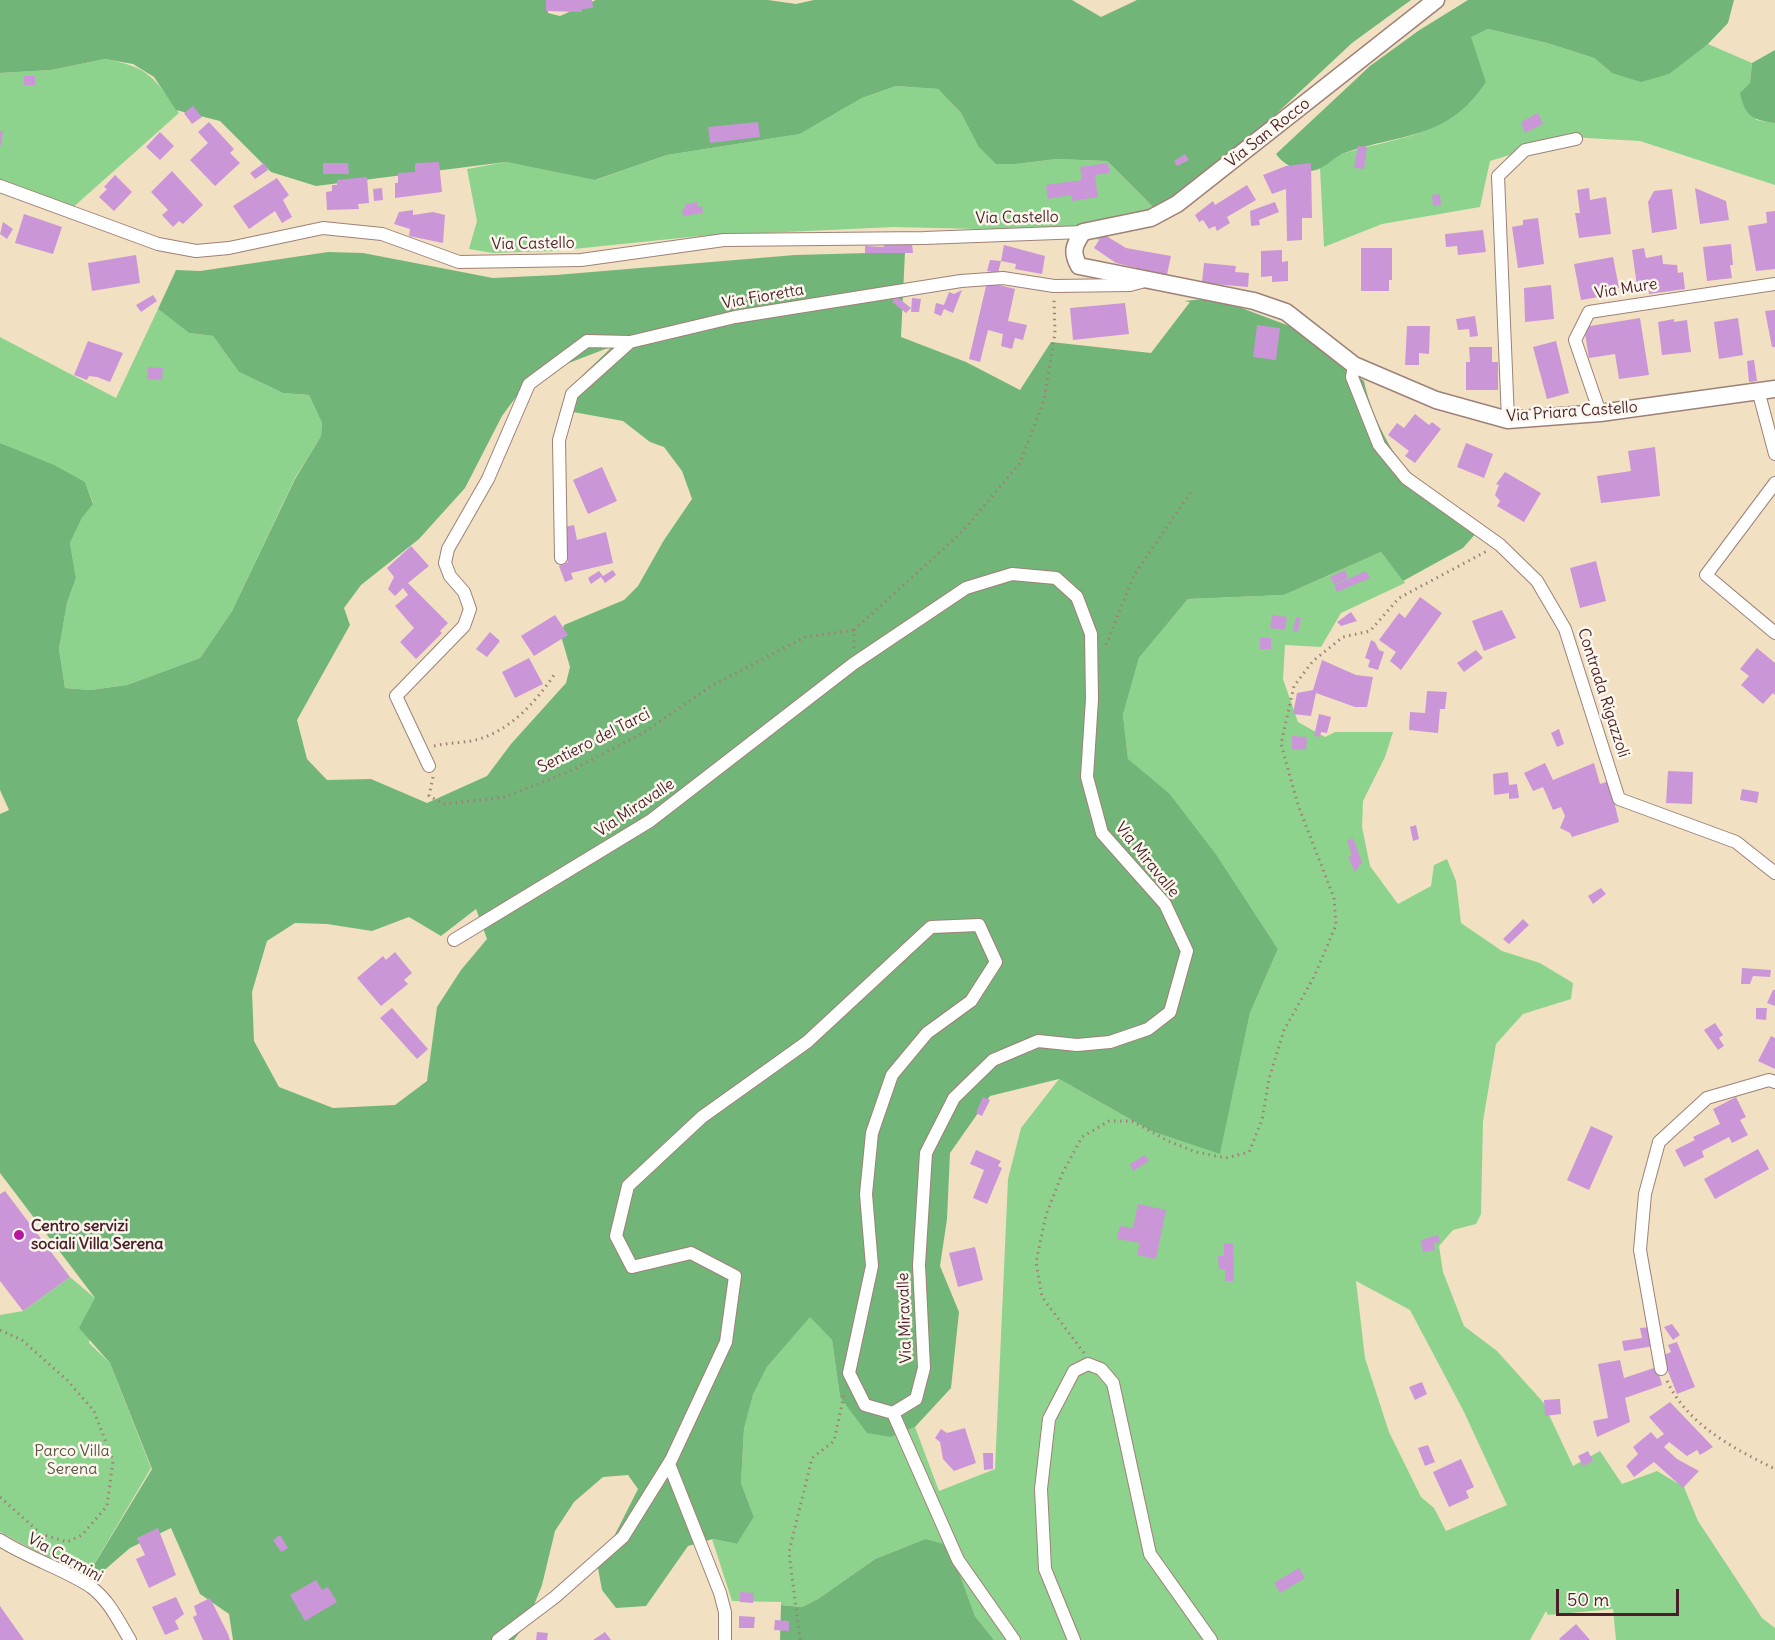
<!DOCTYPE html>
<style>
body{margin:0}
#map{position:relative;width:1775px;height:1640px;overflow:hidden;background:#f2e0c3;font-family:Delius,sans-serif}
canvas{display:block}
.scale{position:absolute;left:1556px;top:1589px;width:123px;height:27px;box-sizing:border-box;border:3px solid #4a1f2b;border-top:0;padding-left:8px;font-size:18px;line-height:21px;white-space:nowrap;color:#4a1f2b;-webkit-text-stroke:4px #fbf7ec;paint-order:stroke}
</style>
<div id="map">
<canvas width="1775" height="1640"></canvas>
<div class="scale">50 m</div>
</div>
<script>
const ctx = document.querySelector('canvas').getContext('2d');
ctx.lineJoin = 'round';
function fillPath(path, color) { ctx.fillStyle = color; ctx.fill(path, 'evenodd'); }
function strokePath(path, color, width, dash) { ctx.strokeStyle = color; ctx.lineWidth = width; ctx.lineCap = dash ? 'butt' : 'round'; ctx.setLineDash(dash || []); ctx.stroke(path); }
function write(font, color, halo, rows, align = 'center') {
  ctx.font = font + ' Delius,sans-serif'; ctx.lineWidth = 5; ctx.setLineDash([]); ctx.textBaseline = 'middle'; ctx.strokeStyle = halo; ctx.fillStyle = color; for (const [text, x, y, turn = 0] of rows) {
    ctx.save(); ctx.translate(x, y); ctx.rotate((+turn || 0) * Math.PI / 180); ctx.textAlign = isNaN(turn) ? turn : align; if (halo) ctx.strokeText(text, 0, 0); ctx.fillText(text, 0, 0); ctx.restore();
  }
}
const green = new Path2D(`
 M1488 29 1547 43 1594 58 1612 73 1692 54 1708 44 1752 63 1750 83 1756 120 1775 123V185L1640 141 1569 137 1490 161 1480 207 1382 224 1324 247 1320 168C1329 163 1339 154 1348 152 1405 136 1450 135 1486 82L1470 37Z
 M105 59C150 67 154 78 179 113L70 210 0 183V73L51 70Z
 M896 86 938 89 961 113 978 146 1016 164 1057 159 1107 161 1158 212 1101 240 1060 231 894 227 700 236 554 251 493 253 469 249 477 221 467 169 506 162 596 180 667 155 800 134 862 98Z
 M158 309 189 333 213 336 239 372 283 393 309 395 322 423 321 436 295 478 232 611 200 658 127 685 90 690 65 688 59 649 67 603 76 578 70 543 82 518 93 503 85 482 0 443V337L116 398Z
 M1381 552 1405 583 1341 613 1321 647 1285 645 1283 679 1298 722 1325 737 1335 732H1393L1385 757 1363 801 1362 827 1370 866 1398 904 1431 886 1434 865 1447 859 1456 881 1461 923 1502 951 1540 963 1573 983 1571 999 1523 1014 1496 1044 1483 1121 1481 1214 1476 1224 1453 1230 1439 1246 1443 1272 1464 1326 1497 1351 1543 1402 1573 1466 1600 1451 1622 1484 1657 1471 1684 1487 1698 1521 1762 1618 1775 1628V1640H1616L1613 1609 1548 1615 1546 1611 1530 1640H994L975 1616 960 1575 925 1539 875 1559 818 1599 802 1607 781 1605V1602L732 1601 712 1539 737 1544 754 1517 741 1483 744 1429 753 1395 767 1367 810 1316 832 1340 840 1397 891 1437 915 1427 939 1491 995 1469 1008 1179 1021 1128 1059 1079 1151 1131 1220 1153 1250 1013 1278 949 1216 854 1170 794 1128 760 1123 715 1139 658 1188 599 1284 595ZM1356 1281 1410 1310 1464 1412 1507 1505 1446 1531 1434 1508 1421 1497 1389 1432 1365 1358Z
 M70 1277 96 1299 89 1343 110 1363 151 1468 86 1578 0 1532V1315L23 1311Z`);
const forest = new Path2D(`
 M0 0H547L548 13 560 16 596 0H768L796 4 814 0H1072L1101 17 1137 0H1411L1352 43 1260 129 1158 212 1107 161 1057 159 1016 164H996L978 146 961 113 938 89 896 86 862 98 800 134 667 155 595 180 506 162 316 186 271 172 220 121 176 110 154 77 133 64 105 59 51 70 0 73Z
 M1468 0H1734L1728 23 1708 44 1669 74 1641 82 1612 73 1594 58 1547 43 1488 29 1471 37 1486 82C1448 139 1405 133 1347 152 1336 155 1327 167 1316 170 1302 174 1283 165 1276 154L1370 66 1418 31Z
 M1775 50V123C1752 120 1745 116 1740 93L1750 83 1752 63Z
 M328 252 363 253 493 278 556 275 795 255 905 252 901 337 966 362 1020 390 1051 342 1151 353 1190 302 1184 301 1215 298 1292 327 1364 381C1369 408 1391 457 1412 474 1435 493 1457 511 1478 531L1463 548 1403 581 1381 552 1284 595 1188 599 1139 658 1123 715 1128 759 1170 794 1216 854 1278 949 1250 1013 1220 1154 1151 1131 1059 1079 990 1096 950 1153 947 1219 940 1266 959 1312 951 1388 915 1427 891 1437 867 1433 840 1397 832 1340 810 1317 767 1367 753 1395 744 1429 741 1483 754 1517 737 1544 713 1539 688 1546 646 1606 616 1608 602 1590 598 1568 638 1489 628 1475 603 1477 574 1502 555 1531 542 1585 528 1620 514 1640H233L229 1614 200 1594 171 1528 130 1548 93 1580 86 1578 152 1469 110 1363 79 1328 95 1298 0 1173V814L9 810 0 790V443L54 465 85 482 93 504 82 518 70 543 76 578 67 603 59 649 65 688 90 690 127 685 200 658 232 611 295 479 321 436 322 423 309 395 283 393 239 372 213 336 189 333 158 309 176 270 200 271ZM613 346 565 392 573 412 623 421 650 442 664 447 682 471 692 499 664 540 638 586 624 600 564 625 561 636 570 667 566 683 511 744 487 776 427 803 371 779 327 780 307 759 297 720 350 625 344 608 361 585 419 539 465 488 502 416 530 378ZM476 909 487 939 461 970 437 1007 427 1081 395 1105 333 1108 279 1087 254 1041 252 992 267 941 295 923 327 924 372 931 409 917 441 936Z
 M925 1539 944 1544 960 1575 975 1616 994 1640H780L781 1605 802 1607 818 1599 875 1559Z`);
const building = new Path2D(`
 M546 0H592L593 8 582 9V12L546 11Z
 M24 76H35V85H24Z
 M193 106 202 117 192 124 184 113Z
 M1538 113 1543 124 1525 133 1521 122Z
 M209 122 234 149 230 153 240 163 215 186 190 160 208 143 198 132Z
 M758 122 760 137 710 143 708 127Z
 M0 131H3L1 146 0 145Z
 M160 132 174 146 160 160 146 147Z
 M1358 146 1367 147 1364 169 1354 168Z
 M1185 154 1189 160 1177 166 1174 161Z
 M439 162 442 192 395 198V183H398V173L415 172V163Z
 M264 163 268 170 255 179 250 173Z
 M323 163H348L349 174H323Z
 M1108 163 1110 173 1095 175 1098 197 1072 201 1071 195 1048 199 1046 185 1082 180 1080 167Z
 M1311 163 1312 218H1302V240L1287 241 1286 189 1272 194 1263 175 1286 166Z
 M172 171 203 205 183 224 179 221 173 227 162 215 168 210 151 192Z
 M115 175 132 192 114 211 99 197 107 189 104 187Z
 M367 177 369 203 358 204 359 209 327 210 326 192 332 191V185H337V180Z
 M277 178 289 195 283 200 292 217 282 223 275 211 249 229 233 206Z
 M1247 185 1256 200 1227 217 1230 223 1217 231 1215 226 1209 229 1203 220 1199 222 1195 215 1213 201 1215 205Z
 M382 188 383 200 374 201 373 189Z
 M1589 188 1590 200 1606 197 1611 234 1579 238 1575 213H1580L1577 190Z
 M1695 188 1726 201 1729 220 1700 224Z
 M1672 189 1677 229 1652 233 1648 202 1654 191Z
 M1440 194 1441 205 1433 206 1432 195Z
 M697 202 698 207 702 206 703 213 683 216 682 209 686 208 685 204Z
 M1275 202 1279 212 1259 220 1260 225 1251 226 1250 211Z
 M413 210V215L433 212 445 215 443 243 409 236 410 229 394 224 399 212Z
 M1775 211V269L1756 271 1748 226 1767 223 1766 212Z
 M24 214 62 227 53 254 15 243Z
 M1538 218 1544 264 1518 268 1512 227 1523 225V220Z
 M3 222 13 229 7 239 0 234Z
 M1483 230 1486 252 1458 255 1457 246 1446 247 1445 234Z
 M1103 234 1126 248 1171 256 1166 279 1136 274 1137 268 1116 263 1094 248Z
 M883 243 912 244 913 253H865V246L884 247Z
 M1731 244 1733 265H1730L1732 278 1707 281 1703 247Z
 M1004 245 1045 256 1042 274 1015 269 1016 264 1001 261Z
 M1361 248H1392V280H1389V291H1361Z
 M1644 248 1646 258 1662 255 1663 264 1677 265 1678 273 1683 272 1685 289 1649 294 1648 285 1637 286 1632 250Z
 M1282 250V262L1288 261V281L1272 282V276L1261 277V251Z
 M136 255 140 283 92 291 88 263Z
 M1613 257 1619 288 1604 291 1605 296 1581 300 1574 264Z
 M990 260 1001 261 998 273 987 271Z
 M1204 263 1236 266 1235 272 1249 273 1248 287 1202 283Z
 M987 282 1015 289 1008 321 1027 325 1023 340 1015 338 1012 349 1001 346 1003 334 988 330 980 362 969 359Z
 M1551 285 1554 319 1525 322 1524 288Z
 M962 290 953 313 944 309 941 316 934 313 936 303 944 305 949 292 954 294Z
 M153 295 157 301 141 312 136 305Z
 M896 296 911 308 906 313 892 302Z
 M912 298 921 299 919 312H911Z
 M1125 303 1129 334 1073 340 1070 308Z
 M1775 310V347H1772L1765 311Z
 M1475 316 1478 336 1470 337 1469 329 1458 330 1456 319Z
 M1640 318 1649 375 1619 379 1615 354 1589 358 1584 327Z
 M1738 318 1743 355 1719 359 1714 322Z
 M1674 319V322L1687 320 1691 352 1662 355 1658 322Z
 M1257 325 1280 328 1276 360 1253 357Z
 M1407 326H1430L1429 354 1419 353V365H1405Z
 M88 341 123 353 110 382 97 377 89 376 87 380 74 375Z
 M1556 341 1569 393 1547 399 1533 347Z
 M1469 347H1492V362H1498V390H1466V362H1470Z
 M1754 360 1757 381 1749 382 1747 361Z
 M148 367 163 368 162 380 147 379Z
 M1415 414 1429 425 1432 422 1441 429 1415 463 1405 456 1409 451 1388 435 1397 423 1404 428Z
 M1466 443 1493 454 1484 478 1457 467Z
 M1655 447 1660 496 1601 503 1597 476 1631 471 1628 451Z
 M602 467 617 501 588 514 573 480Z
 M1505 472 1541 493 1524 522 1497 506 1500 501 1495 495 1499 485 1496 484Z
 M574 525 577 540 606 532 613 563 571 573 573 579 565 582 559 566 568 562 564 527Z
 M411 546 429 566 408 583 448 623 440 631 442 633 416 659 400 642 414 628 395 606 408 595 403 588 395 596 388 589 394 577 387 568Z
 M1596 561 1606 601 1580 608 1570 568Z
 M613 570 616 575 605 583 601 577 591 584 588 578 599 571 603 576Z
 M1345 570 1348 578 1334 584 1330 577Z
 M1366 571 1370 578 1337 592 1334 585Z
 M1420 597 1442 613 1401 670 1390 661 1396 652 1379 640 1399 613 1405 618Z
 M1502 610 1516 638 1484 651 1472 621Z
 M1351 612 1357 621 1341 626 1337 622Z
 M555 615 568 635 534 656 521 636Z
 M1272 615 1287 617 1285 630 1270 628Z
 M1296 617 1301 618 1298 632 1293 631Z
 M490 632 500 641 487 657 476 649Z
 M1260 638H1271V649H1260Z
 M1371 640 1375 642 1379 650 1384 652 1378 670 1368 667 1370 660 1365 658Z
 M1757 648 1775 663V695L1773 693 1763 704 1741 685 1749 676 1740 669Z
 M1476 650 1483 658 1464 672 1457 663Z
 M529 658 543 684 515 698 502 672Z
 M1322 660 1356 675 1373 677 1367 707H1355L1316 693 1311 716 1293 714 1297 693 1313 690Z
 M1427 691 1447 692 1445 709H1440L1438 733 1409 730 1410 712 1425 713Z
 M1319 714 1331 717 1327 733 1321 732 1320 737 1314 736Z
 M1559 729 1564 744 1557 747 1551 733Z
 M1292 736 1307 737 1306 750 1292 749Z
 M1545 763 1553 780 1594 763 1600 784 1609 781 1619 822 1572 837 1570 833 1560 828 1565 816 1561 807 1553 810 1543 787 1533 791 1524 773Z
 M1668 771 1693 772 1692 804 1666 803Z
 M1508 772 1509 785 1517 784 1519 798 1509 799V793L1494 795 1493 774Z
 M1742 789 1759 792 1757 803 1740 800Z
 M1416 825 1419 839 1413 841 1410 827Z
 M1353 838 1362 862 1355 872 1348 857 1352 855 1347 841Z
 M1601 888 1606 894 1593 904 1588 896Z
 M1523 919 1529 925 1509 944 1503 939Z
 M395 952 412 973 404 980 408 984 381 1006 357 978 383 956 386 960Z
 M1742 968 1771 970 1770 977 1753 976 1750 984H1741Z
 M1773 990H1775V1006L1767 1003Z
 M392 1008 428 1049 417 1059 380 1018Z
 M1756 1008H1767L1766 1020 1756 1019Z
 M1715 1023 1723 1035 1719 1038 1724 1046 1718 1050 1704 1030Z
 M1771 1036 1775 1038V1069L1758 1061Z
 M983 1097 990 1100 982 1116 976 1113Z
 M1736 1097 1746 1117 1740 1120 1748 1135 1732 1143 1729 1137 1702 1151 1704 1157 1684 1167 1675 1150 1695 1140 1693 1137 1720 1124 1713 1109Z
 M1591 1126 1613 1136 1589 1190 1567 1180Z
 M1758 1149 1769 1169 1715 1199 1704 1179Z
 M976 1150 1001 1161 998 1166 1002 1168 987 1204 973 1198 984 1170 970 1164Z
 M1145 1155 1149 1161 1133 1171 1130 1164Z
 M5 1191 70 1277 23 1311 0 1281V1194Z
 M1138 1204 1166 1210 1156 1259 1137 1255 1140 1243 1117 1239 1120 1226 1133 1228Z
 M1438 1235 1440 1242 1434 1243 1435 1250 1423 1252 1421 1240Z
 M1233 1243 1234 1281H1225V1269H1219L1218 1256H1224V1244Z
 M975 1247 983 1280 958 1287 949 1253Z
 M1672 1324 1680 1335 1673 1340 1664 1327Z
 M1651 1327 1654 1346 1624 1351 1622 1341 1642 1338 1640 1328Z
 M1677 1342 1695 1387 1677 1394 1662 1356 1671 1352 1668 1345Z
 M1620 1360 1624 1378 1657 1367 1662 1385 1625 1398 1630 1422 1597 1437 1593 1421 1608 1418 1598 1364Z
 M1422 1382 1427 1394 1415 1400 1409 1387Z
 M1560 1399 1561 1414 1545 1416 1544 1400Z
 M1670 1402 1713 1447 1700 1455 1697 1450 1687 1456 1669 1442 1664 1447 1677 1459 1699 1471 1683 1488 1654 1462 1634 1477 1626 1466 1638 1454 1633 1447 1651 1432 1657 1439 1664 1434 1649 1417Z
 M965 1428 976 1463 954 1471 943 1459 940 1442 935 1438 941 1429 947 1433Z
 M1428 1445 1435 1462 1425 1466 1418 1448Z
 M1588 1451 1593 1461 1583 1466 1578 1456Z
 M983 1453H993V1469L984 1470Z
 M1461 1459 1474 1487 1466 1491 1469 1498 1449 1507 1433 1472Z
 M158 1528 176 1575 149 1588 136 1559 145 1555 137 1538Z
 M280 1535 288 1548 281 1552 273 1540Z
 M1299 1568 1305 1578 1280 1593 1274 1583Z
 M316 1580 322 1590 328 1587 337 1602 305 1621 290 1595Z
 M740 1592 754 1593 753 1603 740 1602Z
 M176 1597 184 1614 175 1621 179 1629 165 1635 152 1607Z
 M210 1598 228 1634 230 1640H203L193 1617 197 1615 194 1606Z
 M0 1606 24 1640H0Z
 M739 1616 755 1617 754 1628H739Z
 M775 1620 789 1621V1631L774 1630Z
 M1576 1624 1590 1640H1560L1559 1639Z
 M537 1632 548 1633 547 1640H536Z
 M605 1632 611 1640H593Z`);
const path = new Path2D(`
 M1106 645 1134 575 1191 492
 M854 648V630L962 532 1020 463 1044 400 1055 333 1054 300
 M434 746C447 743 459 743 471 741 508 734 537 701 556 672
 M433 777 429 796 445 804 505 797 568 772 643 733 713 685 805 637 854 630
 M0 1330 22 1340 67 1380 94 1411 113 1461 107 1506 82 1535 67 1542 41 1534 0 1497
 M1084 1353 1042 1297 1036 1262 1046 1215 1062 1174 1082 1137 1109 1121H1132L1168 1141 1196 1152 1226 1158 1249 1152 1262 1120 1269 1079 1284 1030 1314 977 1336 925 1334 898 1298 805 1281 744 1294 686 1313 661 1343 637 1370 631 1399 598 1487 551
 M1667 1381C1688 1425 1733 1448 1775 1469
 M800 1640 789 1552 812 1458 834 1441 844 1395`);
const minor = new Path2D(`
 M0 186 158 244 196 251 229 248 323 228 382 234 459 262 581 260 724 240 924 238 1083 232
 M1354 365 1352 377 1379 445 1406 478 1500 545 1537 581 1565 629 1619 799 1736 842 1775 873
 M1758 390 1775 454
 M1600 413 1575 340 1589 312 1775 284
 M1508 420 1498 176 1525 150 1576 139
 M1775 483 1706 575 1775 633
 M561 558 559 440 572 394 630 342 735 317 961 281 1003 278 1054 286 1130 285 1145 281
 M429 766 396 696 464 626 470 609 464 592 450 576 445 563 448 549 488 479 529 384 587 341 630 342
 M454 940 650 821 853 664 966 588 1012 574 1056 578 1077 597 1091 634 1092 699 1087 777 1102 833 1165 904 1187 951 1170 1012 1148 1029 1110 1042 1077 1045 1038 1041 993 1060 954 1098 926 1153 919 1265 924 1368 916 1399 893 1413 958 1560 1014 1640
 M1661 1369 1640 1250 1645 1194 1659 1142 1707 1098 1769 1080 1775 1082
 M669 1464 720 1593 725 1612V1640
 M0 1540C28 1558 66 1570 91 1587 109 1600 119 1622 130 1640
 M498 1640 555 1597 623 1537 671 1460 726 1342 735 1276 691 1253 632 1267 616 1236 628 1186 702 1117 807 1042 931 927 979 925 996 962 971 1001 927 1033 892 1075 872 1133 866 1194 872 1266 849 1373 865 1405 893 1413
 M1074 1640 1045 1569 1041 1489 1049 1419 1074 1371 1088 1364 1101 1369 1113 1383 1150 1554 1211 1640`);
const tertiary = new Path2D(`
 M1436 0 1177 204 1151 218 1083 232C1074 245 1071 252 1079 266L1254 301 1286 312 1354 365 1436 400 1508 420 1600 413 1775 389`);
const markers = [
 [19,1235,6,"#b5179e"]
];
const streetNames = [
 ["Via San Rocco",1268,133,-38],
 ["Via Castello",1017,218,-1],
 ["Via Castello",533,244,-1],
 ["Via Mure",1626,289,-9],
 ["Via Fioretta",763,297,-10],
 ["Via Priara Castello",1572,412,-4],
 ["Contrada Rigazzoli",1603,693,72],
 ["Sentiero del Tarci",594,741,-27],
 ["Via Miravalle",635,808,-34],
 ["Via Miravalle",1147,860,51],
 ["Via Miravalle",905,1318,-92],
 ["Via Carmini",65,1558,29]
];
const poiNames = [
 ["Centro servizi",31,1226],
 ["sociali Villa Serena",31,1244]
];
const parkNames = [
 ["Parco Villa",72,1451],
 ["Serena",72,1469]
];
fillPath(green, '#8ed38d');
fillPath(forest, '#72b578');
fillPath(building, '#ca96d7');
strokePath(minor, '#9e8077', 14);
strokePath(tertiary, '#9e8077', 19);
strokePath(path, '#9e8077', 3, [1.5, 4.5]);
strokePath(minor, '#fff', 12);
strokePath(tertiary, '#fff', 16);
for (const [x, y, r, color] of markers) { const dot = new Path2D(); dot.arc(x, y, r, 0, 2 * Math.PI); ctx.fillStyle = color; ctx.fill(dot); strokePath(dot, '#fbf7ec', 2); }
write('16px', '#4a1f2b', '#fbf7ec', streetNames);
write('bold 16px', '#4a1f2b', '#fbf7ec', poiNames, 'left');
write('16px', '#5e5548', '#fbf7ec', parkNames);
</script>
